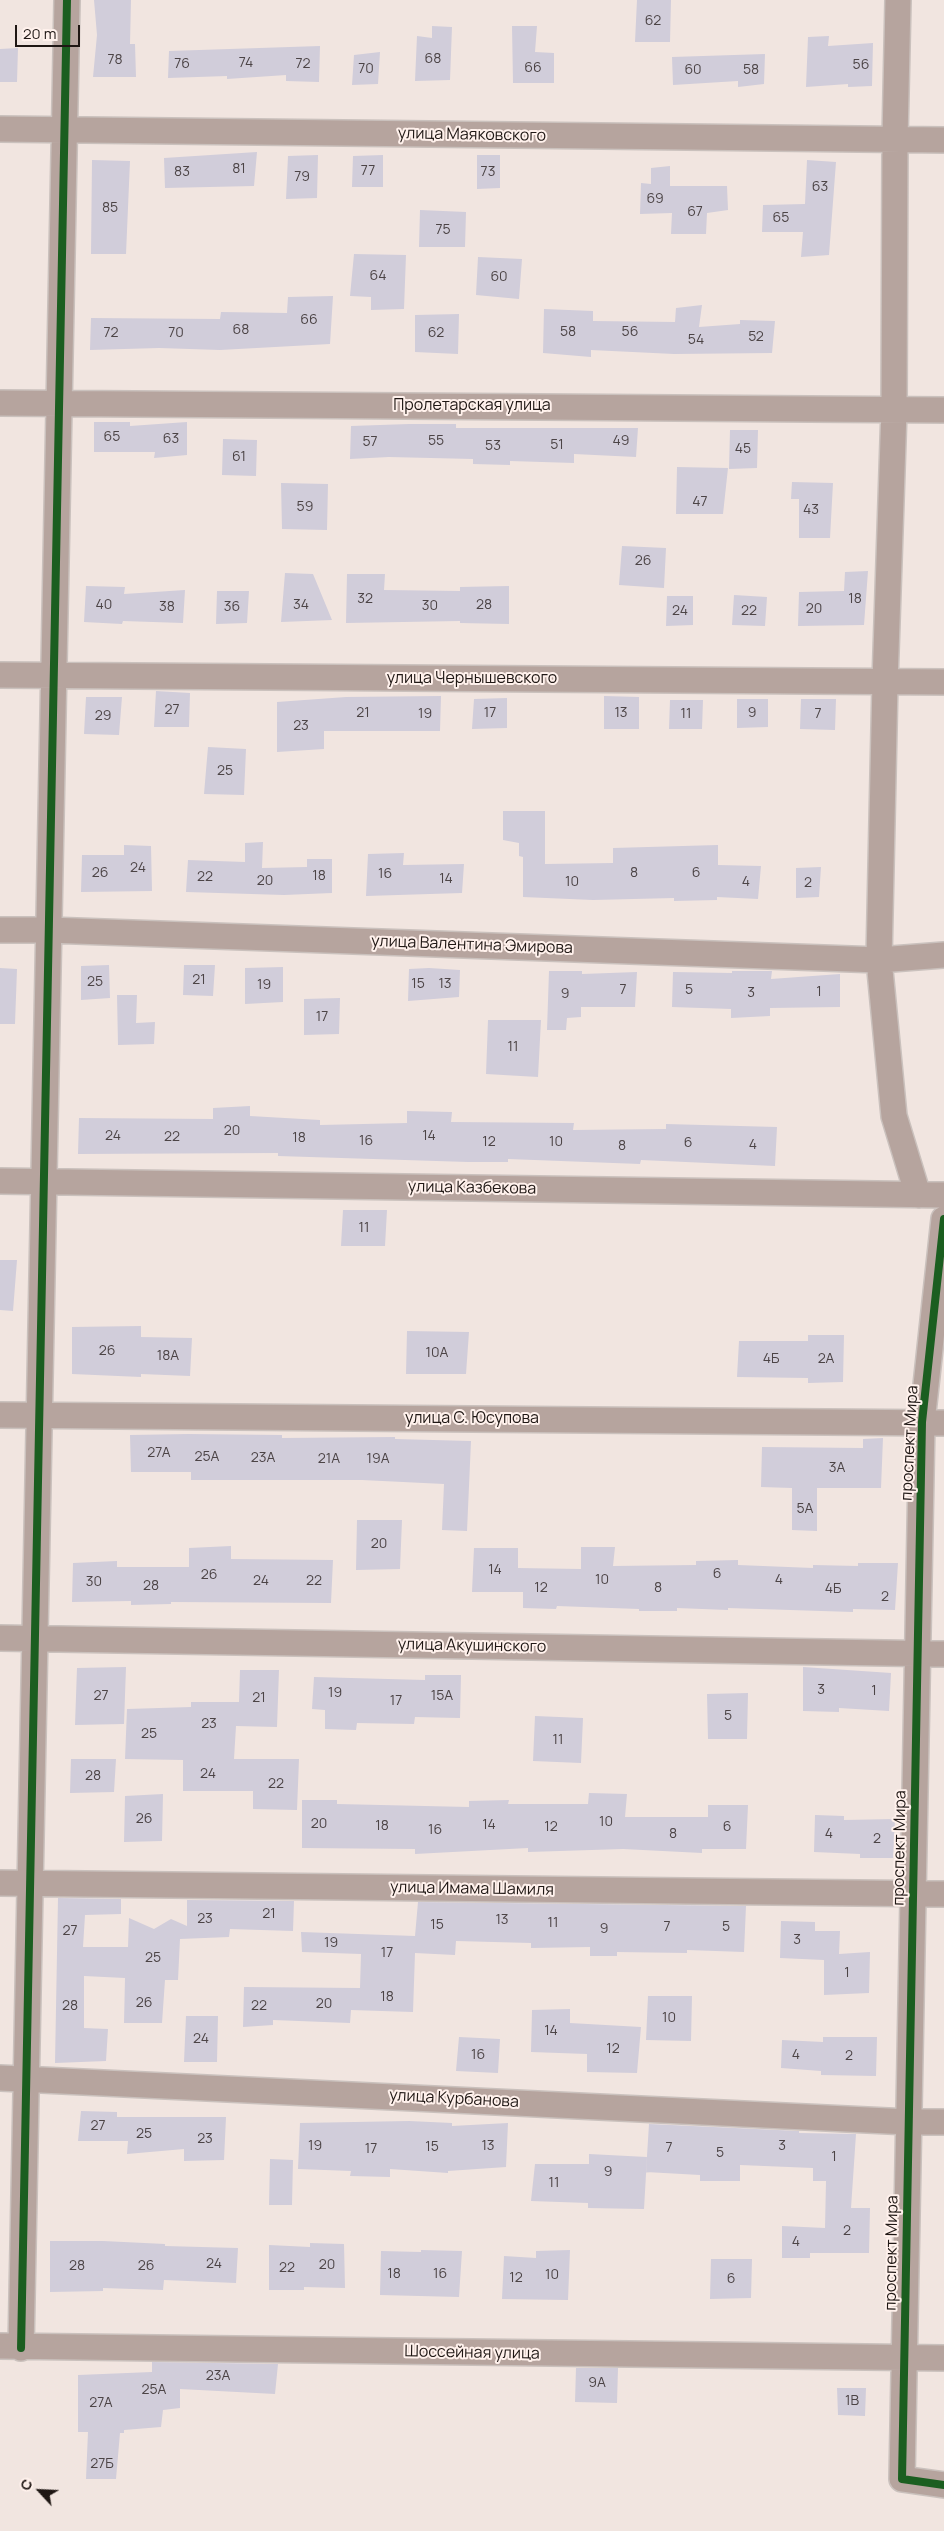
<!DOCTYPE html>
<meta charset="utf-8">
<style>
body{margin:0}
#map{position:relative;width:944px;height:2531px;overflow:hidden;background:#f1e5e0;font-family:Manrope,sans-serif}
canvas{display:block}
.north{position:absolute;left:15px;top:2466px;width:50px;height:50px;-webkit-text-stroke:4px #fff1ec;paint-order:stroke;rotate:295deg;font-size:14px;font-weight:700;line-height:20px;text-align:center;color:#1f1714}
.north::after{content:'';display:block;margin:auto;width:18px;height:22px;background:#1f1714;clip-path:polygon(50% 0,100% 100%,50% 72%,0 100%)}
.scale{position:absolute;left:15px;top:25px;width:65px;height:22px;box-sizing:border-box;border:2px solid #1f1714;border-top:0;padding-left:6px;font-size:15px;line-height:18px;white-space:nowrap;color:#1f1714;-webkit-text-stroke:4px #fff1ec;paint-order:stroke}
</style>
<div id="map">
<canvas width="944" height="2531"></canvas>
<div class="north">С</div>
<div class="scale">20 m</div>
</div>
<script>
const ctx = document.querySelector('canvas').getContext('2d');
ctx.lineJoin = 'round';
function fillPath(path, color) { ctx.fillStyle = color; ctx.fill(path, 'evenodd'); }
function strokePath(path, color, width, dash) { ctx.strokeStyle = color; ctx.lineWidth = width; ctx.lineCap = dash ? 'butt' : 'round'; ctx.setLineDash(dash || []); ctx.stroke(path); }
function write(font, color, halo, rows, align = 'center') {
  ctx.font = font + ' Manrope,sans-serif'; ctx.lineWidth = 4; ctx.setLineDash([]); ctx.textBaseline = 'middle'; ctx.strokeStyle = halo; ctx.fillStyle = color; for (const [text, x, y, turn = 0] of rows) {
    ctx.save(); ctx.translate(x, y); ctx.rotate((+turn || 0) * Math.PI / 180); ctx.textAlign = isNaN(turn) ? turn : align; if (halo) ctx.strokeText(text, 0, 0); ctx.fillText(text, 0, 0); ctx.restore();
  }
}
const building = new Path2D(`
 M94 0H131L130 44H135L136 77H93L97 35Z
 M637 0H671L670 42H635Z
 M432 26 452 27 450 80 415 81 417 36 432 38Z
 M512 26H537L535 52 554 53V83H513Z
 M829 36 828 46 873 43 872 86 848 87V84L806 87 808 37Z
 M320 46 319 82 286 81V75L227 79V76L168 78 169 51Z
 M18 48 17 82H0V49Z
 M380 52 378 84 352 85 354 55Z
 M765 54 764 84 738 87V81L673 85 672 57Z
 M257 152 254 186 165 188 164 158Z
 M318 155 317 198 286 199 288 156Z
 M383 155V187H352L353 156Z
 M477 155H500V188L477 189Z
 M92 160 130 161 126 254H91Z
 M807 160 836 162 829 255 801 257 803 232H762L763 205 805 204Z
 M670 166V186H727L728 210 707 213 706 234H671L672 213 640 214 641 183 651 184V168Z
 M420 210 466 212 465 247H419Z
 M354 254 406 255 404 309 371 310V297L350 296Z
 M478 257 522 259 519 299 476 295Z
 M333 296 330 344 220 350 159 348 90 350 91 318 220 319 221 312 287 313 288 297Z
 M702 305 699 327 740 324V320L775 321 772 353 674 354 591 350V357L543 353 544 309 593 311V321L675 322 676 308Z
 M459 314 458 354 415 352V315Z
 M94 422H130V426L187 422V455L154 458 155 452H94Z
 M409 424H456V428H638L636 457 574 454V463L510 461V465L473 464V459L389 457 350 459 351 426Z
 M730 430H758L757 468 729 469Z
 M223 439 257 440 256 476 222 475Z
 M677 467 728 468 723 514H676Z
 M792 482 833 483 830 538H799V499H791Z
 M281 483 328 484 327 530 282 529Z
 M622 546 666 548 664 588 619 585Z
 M868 571 864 625 798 626 799 592 844 591 845 572Z
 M285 573 313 574 332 620 281 622Z
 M347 574H385L384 590 460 591V587L509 586V624L460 623V621L346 623Z
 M86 586 125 587 124 594 185 590 183 623 123 621 122 624 84 622Z
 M217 591H249L247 623 216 624Z
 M734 595 767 597 765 626 732 625Z
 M667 596H693V625L666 626Z
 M156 691 190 693 189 727H154Z
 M441 696 440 731H324V749L277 752V702L346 697Z
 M604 696 639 697V729H604Z
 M86 697H122L119 735 84 734Z
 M507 698V728L472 729 474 699Z
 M737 699H768V727L737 728Z
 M801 699H836L835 730 800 729Z
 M670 700H703L702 729H669Z
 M208 747 246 749 244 795 204 794Z
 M503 811H545V864L613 863V848L718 845V865L761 866 758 899 717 897V900L674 901V898L593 900 523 897V857L519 856V843L503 840Z
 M263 842 262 868 307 867V859H332V893L284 895 186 892 188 860 245 862V843Z
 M124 845 151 846 152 891 81 892 82 855H124Z
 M404 853 403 865 464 864 462 893 366 896 368 854Z
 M821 867 819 897 796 898V868Z
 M109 965 110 998 81 1000V966Z
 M184 965H215L213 996 183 995Z
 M283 967V1002L245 1004V968Z
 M0 968 17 969 15 1024H0Z
 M429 968 460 970 459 997 408 1001 409 969Z
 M549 971H582V974L637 972 635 1007H581V1017L567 1018 566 1030H547Z
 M732 971H772L771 979 840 974V1007L770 1008V1016L731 1018V1009L672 1007 673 972 732 973Z
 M117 995H137L136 1023 155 1022 154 1044 118 1045Z
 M340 998 339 1034 304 1035V999Z
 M488 1020H541L538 1077 486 1074Z
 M250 1106V1116L320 1120V1125L407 1123V1111L452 1112 451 1122 574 1123 573 1130 666 1129V1124L777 1127 775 1166 641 1160 640 1164 508 1159V1162H468L278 1156V1153L78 1154 79 1118 213 1119V1108Z
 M343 1210H387L385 1246H341Z
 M0 1260H17L13 1311 0 1310Z
 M141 1326V1337L192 1338 190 1376 141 1374V1377L72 1374V1327Z
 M407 1331 469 1332 466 1374H406Z
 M808 1335H844L843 1382 808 1383V1378L737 1377 739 1341H808Z
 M188 1434 282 1435V1438L395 1437V1439L471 1441 467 1531 442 1530 444 1484 362 1480H191V1472H131L130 1435Z
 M883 1438 881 1488H817V1531L792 1530V1488L761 1487 762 1447 863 1448V1439Z
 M357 1520H402L400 1569 356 1570Z
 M231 1546V1559L333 1560 331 1603 171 1602V1604L131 1605V1601L72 1602 73 1563 117 1561V1567H189V1548Z
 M581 1547H615L613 1566 696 1565V1561L738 1560V1565L813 1568V1565L858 1566V1563H898L895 1610 853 1609V1612L728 1608V1610L677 1608V1611H639V1609L557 1606 556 1609 523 1608V1592H472L474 1548H518V1568L581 1569Z
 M126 1667 124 1724 75 1725 77 1668Z
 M803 1667 891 1673 889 1711 839 1708V1712L803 1711Z
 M240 1670H279L277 1727 236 1726 234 1759H299L297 1810 253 1809V1791H183V1760L125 1759 127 1709 191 1707V1702H239Z
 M425 1675H461L460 1718 415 1717 414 1724 357 1723 356 1730 325 1729V1710L312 1709 314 1677 425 1680Z
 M748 1693 747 1739H708L707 1694Z
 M535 1716 583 1718 581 1763 533 1761Z
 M71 1759H116L114 1792 70 1793Z
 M589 1793 627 1794 625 1817H708V1805H748L746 1849H702V1853L623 1849 528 1852V1848L415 1854V1849L302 1848V1800H337V1804L469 1807V1801L509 1800 508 1804H588Z
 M163 1794 162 1841 124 1842 125 1796Z
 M815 1815 844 1816V1820L895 1819 893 1858H860V1854L814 1852Z
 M58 1898 121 1899V1914L85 1915 83 1947H128L129 1918 154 1929 171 1919 187 1926V1900L294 1901 293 1931 230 1929 229 1937 180 1939 178 1980H165L162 2023H124L125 1978 84 1976V2028L108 2029 106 2061 55 2063Z
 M418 1902 746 1906 744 1952 687 1950V1953L617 1952V1956H590V1947L531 1948V1943L456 1941 455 1955 415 1953 413 2012 351 2010 350 2023 273 2020V2025L243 2027 244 1987 360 1988 361 1954 302 1952 301 1932 415 1936Z
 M781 1921 815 1922V1931H840L839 1954 870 1952 869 1993 824 1995V1960L780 1958Z
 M648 1996H692L691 2041 646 2040Z
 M570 2009V2023L641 2027 637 2073 587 2072V2054L531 2052 532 2010Z
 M186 2016H218L217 2062H184Z
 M459 2037 500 2039 498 2073 456 2071Z
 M823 2037H877L876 2076 821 2075V2071L781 2068 782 2040 823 2042Z
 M81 2111 117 2112V2117H226L224 2160 184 2161V2149L127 2154 128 2141H78Z
 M409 2121 452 2123V2126L508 2123 506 2167 448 2171V2173L390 2169V2177L350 2176 351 2171 298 2169 300 2123Z
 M649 2124 799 2131V2133L856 2134 851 2208H870L869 2253H810V2258H782V2226L825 2228 826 2181H813V2168L740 2165V2181H700V2175L646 2172Z
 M589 2154 647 2157 644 2209 588 2208V2203L531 2201 535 2164H589Z
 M270 2159 293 2160 292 2205H269Z
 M50 2241H103L165 2244V2246L238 2248 236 2283 164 2280 163 2290 103 2288V2291L50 2292Z
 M310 2243 344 2244 345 2288 304 2287V2290H269V2245L310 2247Z
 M421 2250 462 2251 459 2297 380 2295 381 2251 421 2252Z
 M570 2250 568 2300 502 2299 504 2256 536 2258V2251Z
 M711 2259H752L751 2298 710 2299Z
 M152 2362 278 2364 275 2394 180 2389V2408L163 2410 161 2427 124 2430V2433H120L116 2479H86L88 2432H78V2375L152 2372Z
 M576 2368H618L617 2403 575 2402Z
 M837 2388H866L865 2416 838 2415Z`);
const minor = new Path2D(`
 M898 0 895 139 894 410 885 682 879 960 894 1116 918 1195
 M0 129 944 140
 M0 403 944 410
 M0 675 944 682
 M0 930H49L879 960 944 955
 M0 1181 944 1195
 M944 1219 922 1422 902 2479 944 2485
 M0 1415 944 1423
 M0 1638 944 1654
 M0 1883 944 1894
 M0 2078 909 2122H944
 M0 2346 944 2358
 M21 2348 67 0`);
const cycleway = new Path2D(`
 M944 1219 922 1422 902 2479 944 2485
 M21 2348 67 0`);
const numberNames = [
 ["62",653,21],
 ["68",433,59],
 ["78",115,60],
 ["74",246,63],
 ["76",182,64],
 ["72",303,64],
 ["56",861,65],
 ["66",533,68],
 ["70",366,69],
 ["60",693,70],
 ["58",751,70],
 ["81",239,169],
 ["77",368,171],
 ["83",182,172],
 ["73",488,172],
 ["79",302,177],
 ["63",820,187],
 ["69",655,199],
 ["85",110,208],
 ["67",695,212],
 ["65",781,218],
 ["75",443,230],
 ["64",378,276],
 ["60",499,277],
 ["66",309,320],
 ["68",241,330],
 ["58",568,332],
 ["56",630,332],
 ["72",111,333],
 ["70",176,333],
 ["62",436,333],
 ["52",756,337],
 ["54",696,340],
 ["65",112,437],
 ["63",171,439],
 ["55",436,441],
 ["49",621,441],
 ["57",370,442],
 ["51",557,445],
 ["53",493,446],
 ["45",743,449],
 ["61",239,457],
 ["47",700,502],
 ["59",305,507],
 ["43",811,510],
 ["26",643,561],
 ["32",365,599],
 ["18",855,599],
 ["40",104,605],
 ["34",301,605],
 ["28",484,605],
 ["30",430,606],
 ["38",167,607],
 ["36",232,607],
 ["20",814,609],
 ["24",680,611],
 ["22",749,611],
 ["27",172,710],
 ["21",363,713],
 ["17",490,713],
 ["13",621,713],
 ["9",752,713],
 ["19",425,714],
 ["11",686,714],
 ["7",818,714],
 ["29",103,716],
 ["23",301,726],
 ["25",225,771],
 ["24",138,868],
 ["26",100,873],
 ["8",634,873],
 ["6",696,873],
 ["16",385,874],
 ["18",319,876],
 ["22",205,877],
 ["14",446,879],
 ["20",265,881],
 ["10",572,882],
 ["4",746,882],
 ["2",808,883],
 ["21",199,980],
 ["25",95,982],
 ["15",418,984],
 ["13",445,984],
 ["19",264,985],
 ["7",623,990],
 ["5",689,990],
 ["1",819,992],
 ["3",751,993],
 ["9",565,994],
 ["17",322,1017],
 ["11",513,1047],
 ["20",232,1131],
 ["24",113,1136],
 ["14",429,1136],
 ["22",172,1137],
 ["18",299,1138],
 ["16",366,1141],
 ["12",489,1142],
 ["10",556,1142],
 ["6",688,1143],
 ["4",753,1145],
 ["8",622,1146],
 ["11",364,1228],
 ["26",107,1351],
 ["10А",437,1353],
 ["18А",168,1356],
 ["4Б",771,1359],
 ["2А",826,1359],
 ["27А",159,1453],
 ["25А",207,1457],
 ["23А",263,1458],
 ["21А",329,1459],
 ["19А",378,1459],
 ["3А",837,1468],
 ["5А",805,1509],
 ["20",379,1544],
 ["14",495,1570],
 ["6",717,1574],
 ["26",209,1575],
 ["10",602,1580],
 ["4",779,1580],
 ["24",261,1581],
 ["22",314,1581],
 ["30",94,1582],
 ["28",151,1586],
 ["12",541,1588],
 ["8",658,1588],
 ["4Б",833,1589],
 ["2",885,1597],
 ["3",821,1690],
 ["1",874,1691],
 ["19",335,1693],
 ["27",101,1696],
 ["15А",442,1696],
 ["21",259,1698],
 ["17",396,1701],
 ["5",728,1716],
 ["23",209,1724],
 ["25",149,1734],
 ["11",558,1740],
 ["24",208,1774],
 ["28",93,1776],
 ["22",276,1784],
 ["26",144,1819],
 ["10",606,1822],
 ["20",319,1824],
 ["14",489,1825],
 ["18",382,1826],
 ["12",551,1827],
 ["6",727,1827],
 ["16",435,1830],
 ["8",673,1834],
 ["4",829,1834],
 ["2",877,1839],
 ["21",269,1914],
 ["23",205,1919],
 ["13",502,1920],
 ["11",553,1923],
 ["15",437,1925],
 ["7",667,1927],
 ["5",726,1927],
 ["9",604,1929],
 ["27",70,1931],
 ["3",797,1940],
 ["19",331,1943],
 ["17",387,1953],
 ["25",153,1958],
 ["1",847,1973],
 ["18",387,1997],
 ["26",144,2003],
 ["20",324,2004],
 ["28",70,2006],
 ["22",259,2006],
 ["10",669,2018],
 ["14",551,2031],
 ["24",201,2039],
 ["12",613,2049],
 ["16",478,2055],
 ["4",796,2055],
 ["2",849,2056],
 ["27",98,2126],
 ["25",144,2134],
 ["23",205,2139],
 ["19",315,2146],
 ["13",488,2146],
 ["3",782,2146],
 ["15",432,2147],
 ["7",669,2148],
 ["17",371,2149],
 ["5",720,2153],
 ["1",834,2157],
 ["9",608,2172],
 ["11",554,2183],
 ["2",847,2231],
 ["4",796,2242],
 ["24",214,2264],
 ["20",327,2265],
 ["28",77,2266],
 ["26",146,2266],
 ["22",287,2268],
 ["18",394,2274],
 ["16",440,2274],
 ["10",552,2275],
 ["12",516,2278],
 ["6",731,2279],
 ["23А",218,2376],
 ["9А",597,2383],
 ["25А",154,2390],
 ["1В",852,2401],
 ["27А",101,2403],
 ["27Б",102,2464]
];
const streetNames = [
 ["улица Маяковского",472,135,1],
 ["Пролетарская улица",472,406],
 ["улица Чернышевского",472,679],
 ["улица Валентина Эмирова",472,945,2],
 ["улица Казбекова",472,1188,1],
 ["улица С. Юсупова",472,1419],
 ["проспект Мира",910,1443,-87],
 ["улица Акушинского",472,1646,1],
 ["проспект Мира",900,1848,-89],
 ["улица Имама Шамиля",472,1889,1],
 ["улица Курбанова",454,2099,3],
 ["проспект Мира",892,2253,-89],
 ["Шоссейная улица",472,2353,1]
];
fillPath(building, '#d1cdda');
strokePath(minor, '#cac1bd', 28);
strokePath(minor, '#b6a49e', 25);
strokePath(cycleway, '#1b5e20', 8);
write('14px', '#4c4446', null, numberNames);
write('16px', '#1f1714', '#fff1ec', streetNames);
</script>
